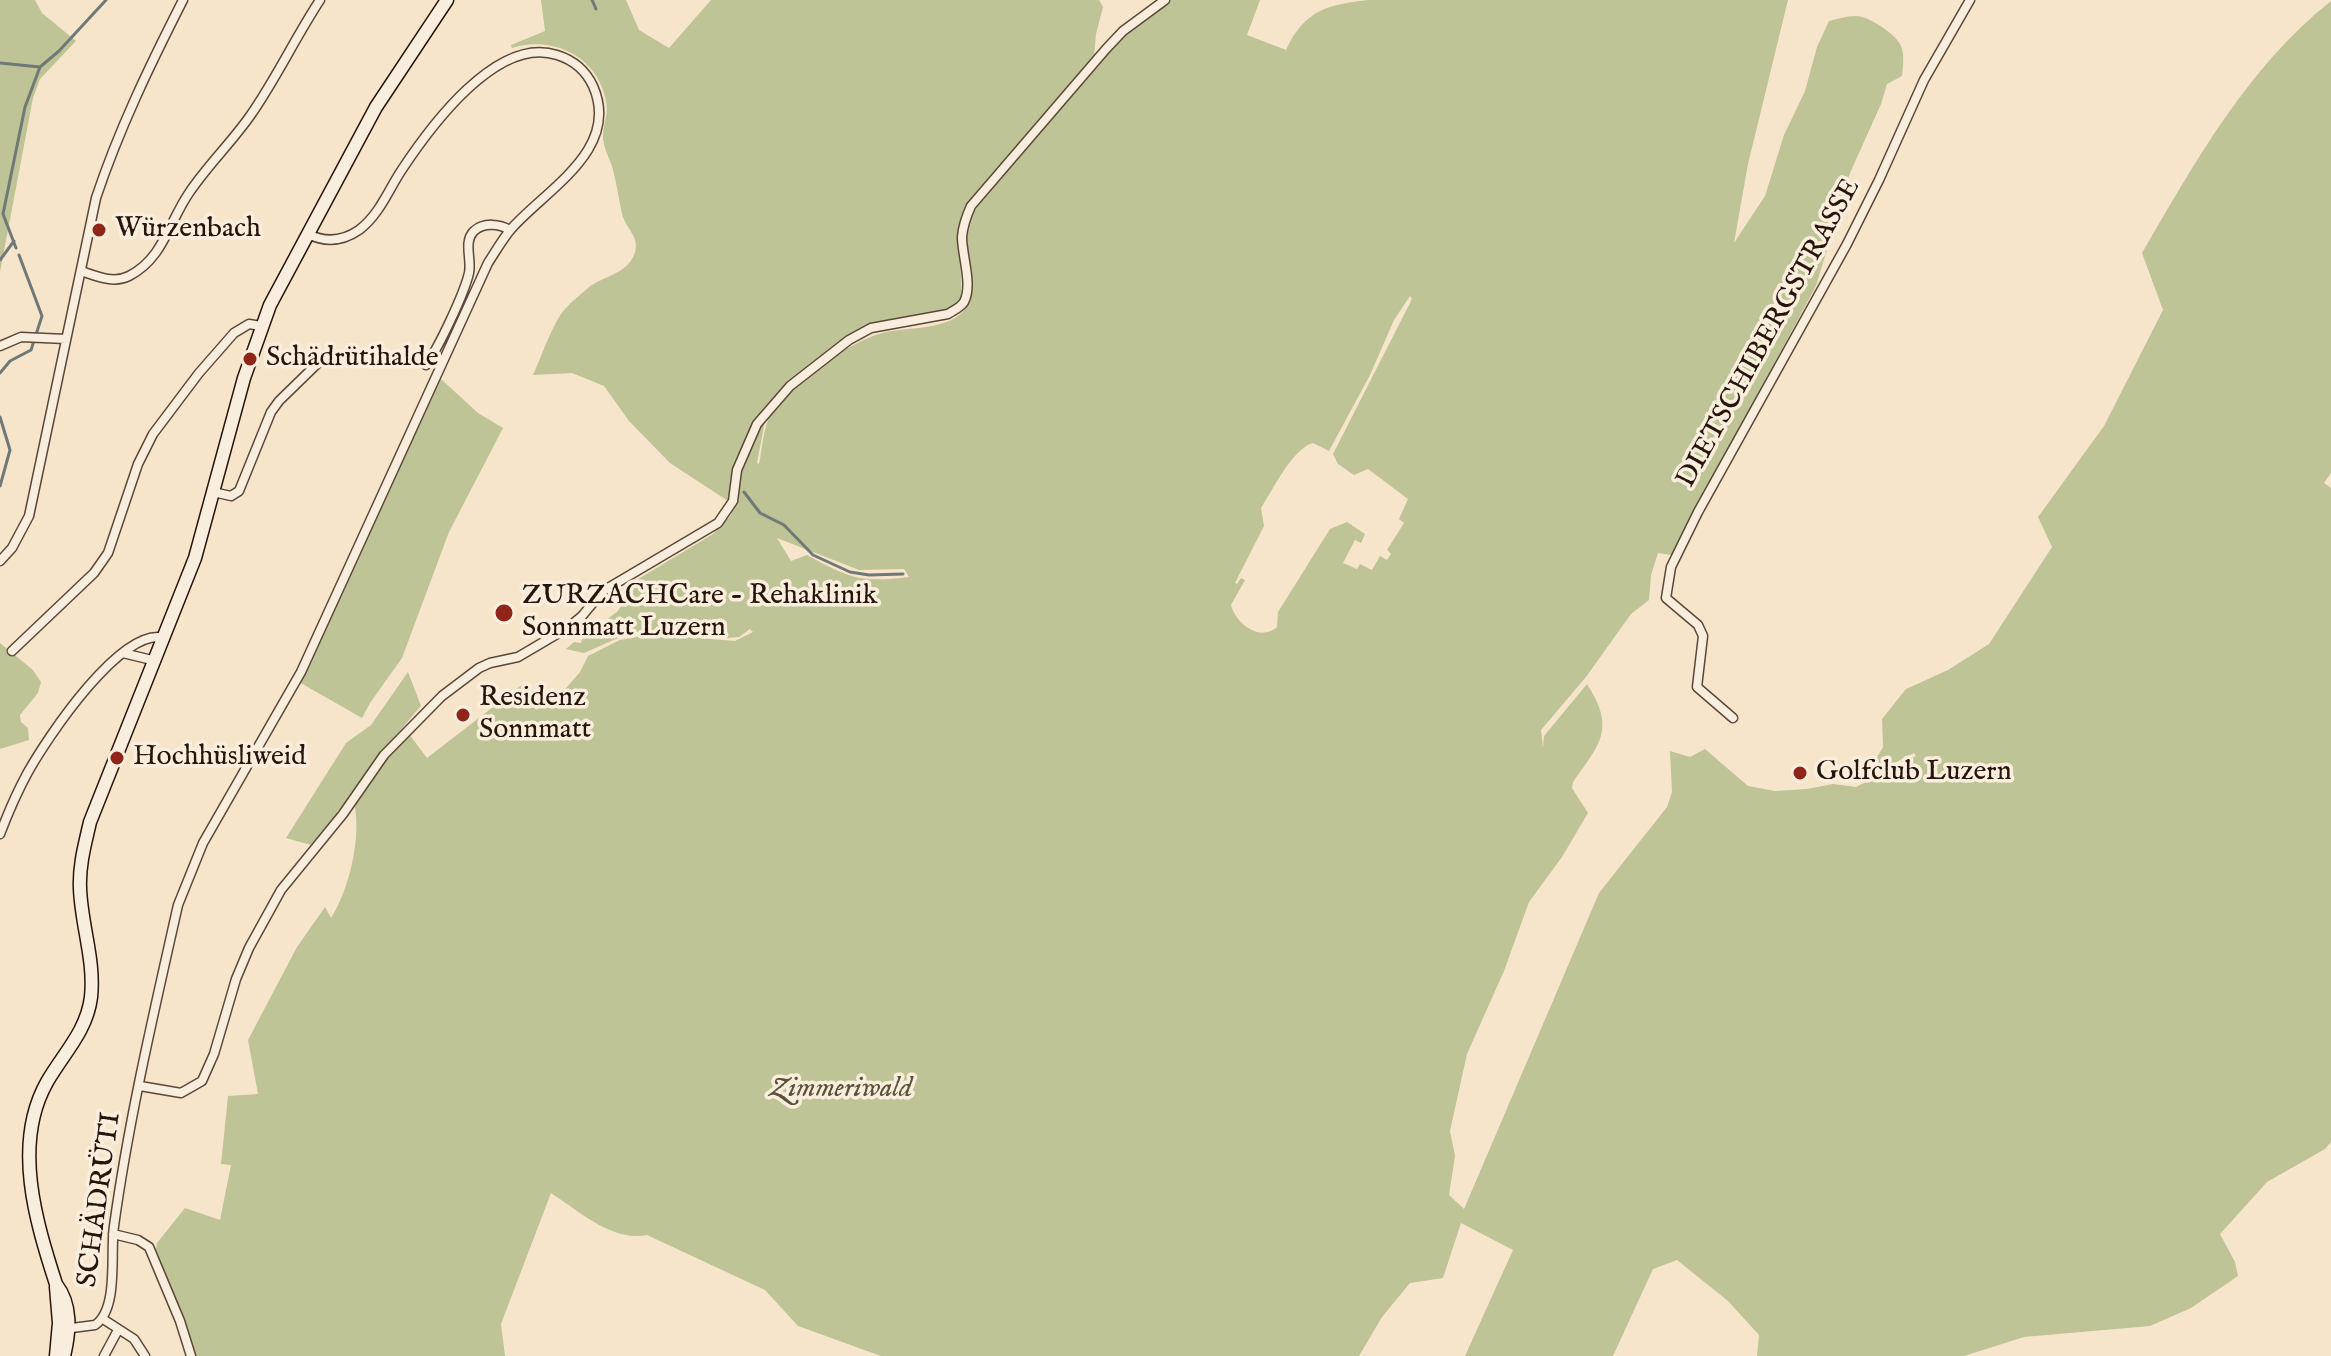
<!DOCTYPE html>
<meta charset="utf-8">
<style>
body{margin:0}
canvas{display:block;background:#f6e5ca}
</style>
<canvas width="2331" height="1356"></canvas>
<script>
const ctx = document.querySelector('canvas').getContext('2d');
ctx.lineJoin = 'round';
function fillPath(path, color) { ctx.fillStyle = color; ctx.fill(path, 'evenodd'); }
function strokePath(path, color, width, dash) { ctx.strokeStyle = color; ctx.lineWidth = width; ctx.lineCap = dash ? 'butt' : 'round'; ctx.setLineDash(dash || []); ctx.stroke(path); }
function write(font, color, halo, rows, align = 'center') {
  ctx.font = font + ' "IM FELL English",serif'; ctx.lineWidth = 7; ctx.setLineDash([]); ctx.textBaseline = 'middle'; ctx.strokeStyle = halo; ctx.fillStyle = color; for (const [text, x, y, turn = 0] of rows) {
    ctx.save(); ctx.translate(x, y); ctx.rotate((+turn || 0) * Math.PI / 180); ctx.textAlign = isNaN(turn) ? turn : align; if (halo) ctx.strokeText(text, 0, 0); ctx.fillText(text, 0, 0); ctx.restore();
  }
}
const green = new Path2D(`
 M0 0H35L42 13 76 41 40 79 33 98 0 272Z
 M541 0H626L639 30 669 48 711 0H1099L1103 7 1096 34 1094 58 975 194C948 230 964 258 961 299L946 311 849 337 790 380 760 414 748 433 733 468 732 494 728 501 670 463 629 421 604 386 572 373 533 375C542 356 552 324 565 309 572 301 580 295 588 288 602 276 629 274 635 252 640 235 624 229 621 209 618 195 616 180 612 166 609 158 603 146 603 137 603 124 609 114 606 101 598 57 553 35 512 48L511 45 545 31Z
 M1170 0H1260L1247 35 1286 50C1304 10 1329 4 1369 0H1788L1748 164 1734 243 1765 196 1784 135 1805 91 1817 47 1829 21C1839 19 1851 14 1862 17 1873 20 1894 33 1900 44 1905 53 1903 66 1902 76L1887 84 1881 104 1850 173 1816 286 1671 555 1658 553 1651 575 1649 600 1631 614 1586 677 1541 730 1543 748 1544 736 1587 684C1616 729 1600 744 1573 782L1572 788 1588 813 1562 857 1529 902 1504 971 1467 1054 1450 1131 1455 1156 1449 1195 1464 1209 1599 893 1667 807 1672 792 1670 751 1690 757 1705 749 1748 786 1775 791 1807 789 1833 784 1856 787 1916 756 1914 753 1869 776 1854 780 1869 771 1883 747 1882 719 1906 689 1948 670 1989 644 2052 547 2038 517 2104 426 2163 310 2142 253C2195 162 2247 68 2331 1V473L2324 483 2331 488V1142L2325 1149 2267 1182 2220 1234 2235 1262 2238 1276 2191 1308 2150 1326 2024 1337 1964 1356H1757L1759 1335 1728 1301 1677 1260 1653 1269 1613 1356H1465L1513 1250 1461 1223 1443 1278 1410 1283 1382 1317 1359 1356H881L798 1326 765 1290 647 1235C612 1242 579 1211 551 1193L501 1324 505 1356H194L186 1322 184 1321 156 1250 157 1243 185 1208 220 1220 231 1165 221 1164 228 1096 258 1094 248 1040 297 947 325 907 331 918C349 890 362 836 354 803L379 766 409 734 427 758 523 684 536 710 561 694 580 672 588 656 620 640 651 634 735 641 753 632 750 629 739 637 726 638 642 631 618 638 584 653 566 649 574 642 581 643 583 636 596 627 604 629 605 621 618 611 635 581 713 534 731 515 740 464 753 436 770 413 765 421 757 463 759 464C762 450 763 429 770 416 786 386 849 342 882 333 907 326 952 332 967 306 977 289 963 254 966 233 966 228 969 221 970 216L1104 54 1129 29ZM1410 296 1412 299 1333 454 1338 464 1354 475 1368 469 1408 499 1399 519 1404 523 1387 550 1391 554 1387 560 1380 556 1372 570 1360 564 1357 569 1343 563 1355 540 1361 543 1365 534 1347 522 1330 529 1278 612 1277 627C1260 642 1236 624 1231 605L1245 580 1241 578 1237 584 1235 583 1264 526 1261 508C1272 491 1293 448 1313 443L1329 451 1370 375 1394 320ZM777 538 859 570 904 569 909 577C860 583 849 578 807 555L791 561Z
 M441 379 478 413 503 428 449 532 402 658 370 703 362 718 299 682Z
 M0 643 33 670 41 682 38 693 20 715 21 722 28 728 29 740 0 749Z
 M408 672 421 706C393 738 366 772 342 808L337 811 338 813 314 842 311 845 286 838 346 743 371 725Z`);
const stream = new Path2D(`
 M592 0 596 9
 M0 63 40 67
 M16 248 3 214 25 107 40 67 59 51 106 0
 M0 260 14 241
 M0 373 10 361 31 350 42 316 19 255
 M0 417 10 450 0 486
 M744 492 760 513 784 525 813 555 850 572 869 575 903 574`);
const street = new Path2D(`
 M81 271C96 276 113 284 129 276 163 259 169 222 189 193 207 166 231 143 250 116 276 79 295 38 320 0
 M0 346 21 337 66 339
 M426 365C439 347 464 294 469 273 472 259 463 242 474 231 484 222 500 224 510 230
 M213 492 231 496 239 491 271 412 279 401 318 363
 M0 561 12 548 29 516 96 198C119 129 150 65 183 0
 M12 651 94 573 108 553 138 464 153 434 199 373 234 333 249 324 261 326
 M123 653 156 661
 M1733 718 1697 687 1703 636 1698 625 1666 598 1671 567 1698 512 1847 244 1879 180 1924 80 1970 0
 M0 834C8 813 17 792 28 772 47 738 122 625 165 638
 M140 1086 181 1093 202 1081 214 1054 236 979 249 948 281 890 343 814 384 755 442 696 479 668 490 663 518 657 569 627 582 616 603 591 718 523 733 501 737 470 757 424 790 386 849 340 871 328 948 314C954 310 960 308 964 302 973 285 962 256 962 237 963 225 966 217 971 206L1106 49 1123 31 1165 0
 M113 1234 138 1240 149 1247 180 1321 191 1356
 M103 1319 134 1339 145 1356
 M64 1329 95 1325C119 1309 110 1253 114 1226 129 1118 154 1012 178 905L203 843 301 672 488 263C496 251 503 238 512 228 547 189 621 149 593 86 586 71 573 60 557 55 497 35 430 127 401 171 388 191 379 215 359 230 343 241 326 243 308 234
 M104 1356 118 1330`);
const secondary = new Path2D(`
 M56 1287 59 1323 56 1356
 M64 1356C70 1331 72 1305 56 1284 36 1222 12 1144 47 1082 63 1054 87 1031 91 997 95 960 81 924 80 888 79 865 85 844 90 822L195 558 244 378 270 305 376 107 447 0`);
const markers = [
 [99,230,8,"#8f2418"],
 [250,359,8,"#8f2418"],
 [504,613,10,"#8f2418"],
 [463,715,8,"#8f2418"],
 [117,758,8,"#8f2418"],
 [1800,773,8,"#8f2418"]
];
const poiNames = [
 ["Würzenbach",115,230],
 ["Schädrütihalde",266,359],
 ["ZURZACHCare - Rehaklinik",522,597],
 ["Sonnmatt Luzern",522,629],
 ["Residenz",479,699],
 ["Sonnmatt",479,731],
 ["Hochhüsliweid",133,758],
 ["Golfclub Luzern",1816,773]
];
const streetNames = [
 ["DIETSCHIBERGSTRASSE",1770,334,-61],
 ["SCHÄDRÜTI",101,1200,-82]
];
const parkNames = [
 ["Zimmeriwald",841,1090]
];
fillPath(green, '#bec495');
strokePath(stream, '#707978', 3);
strokePath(street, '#5b483b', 11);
strokePath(secondary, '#27140b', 15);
strokePath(street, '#f9eedd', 8);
strokePath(secondary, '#f9eedd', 12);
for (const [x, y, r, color] of markers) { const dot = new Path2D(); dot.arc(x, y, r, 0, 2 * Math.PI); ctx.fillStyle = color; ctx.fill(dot); strokePath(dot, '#f9eedd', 3); }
write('28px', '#27140b', '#f9eedd', poiNames, 'left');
write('28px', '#27140b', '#f9eedd', streetNames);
write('italic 28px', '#5c523b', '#f9eedd', parkNames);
</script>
